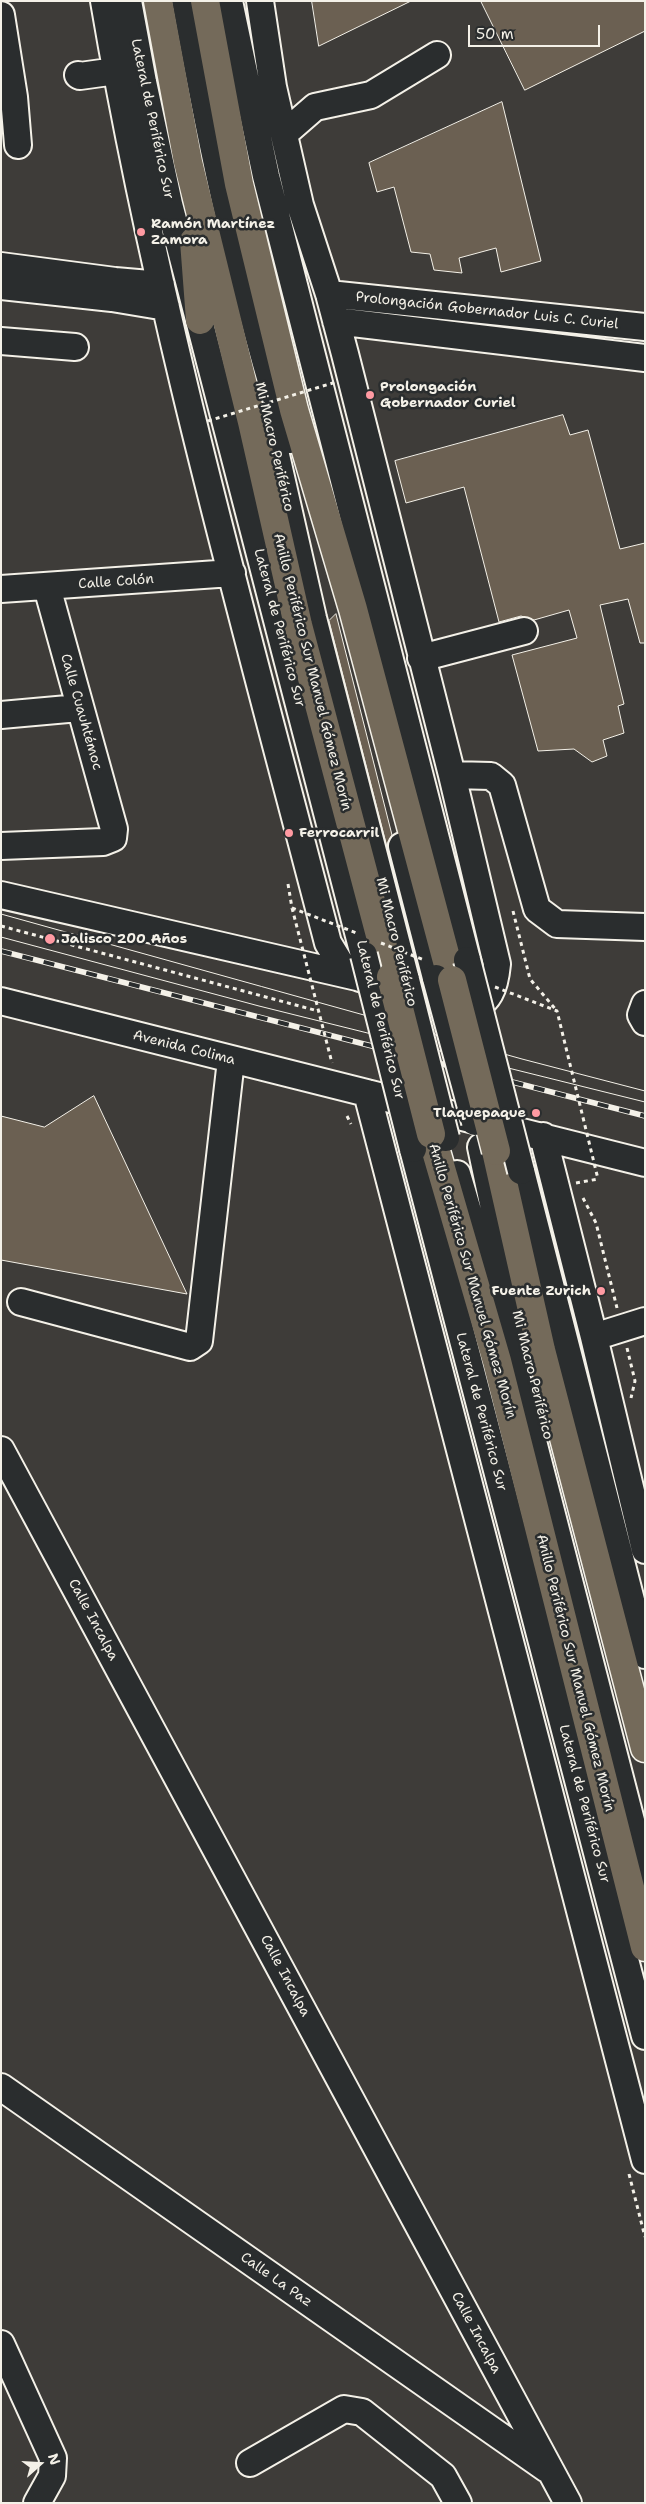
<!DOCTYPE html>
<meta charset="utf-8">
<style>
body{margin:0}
#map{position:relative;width:646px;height:2504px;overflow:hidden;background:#3e3c39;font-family:"Shantell Sans",sans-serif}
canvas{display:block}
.frame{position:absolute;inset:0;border:2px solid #f4f1e8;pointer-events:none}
.north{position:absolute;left:15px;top:2439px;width:50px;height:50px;-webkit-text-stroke:4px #2a2d2e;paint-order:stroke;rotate:71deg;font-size:14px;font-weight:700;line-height:20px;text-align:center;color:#f4f1e8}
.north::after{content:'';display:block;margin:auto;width:18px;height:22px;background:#f4f1e8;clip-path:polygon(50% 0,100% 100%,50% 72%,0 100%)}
.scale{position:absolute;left:468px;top:25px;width:132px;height:22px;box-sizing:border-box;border:2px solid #f4f1e8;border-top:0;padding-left:6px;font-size:15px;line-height:18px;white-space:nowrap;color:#f4f1e8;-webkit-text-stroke:4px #2a2d2e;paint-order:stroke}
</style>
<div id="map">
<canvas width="646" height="2504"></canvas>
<div class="frame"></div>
<div class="north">N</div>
<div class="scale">50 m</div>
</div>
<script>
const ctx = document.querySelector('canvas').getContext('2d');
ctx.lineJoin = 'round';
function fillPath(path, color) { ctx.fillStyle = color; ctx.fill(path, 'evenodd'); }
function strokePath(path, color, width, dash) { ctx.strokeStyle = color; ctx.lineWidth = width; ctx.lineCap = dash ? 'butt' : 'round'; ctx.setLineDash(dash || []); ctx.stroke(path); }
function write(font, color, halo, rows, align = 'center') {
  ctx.font = font + ' "Shantell Sans",sans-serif'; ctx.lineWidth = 5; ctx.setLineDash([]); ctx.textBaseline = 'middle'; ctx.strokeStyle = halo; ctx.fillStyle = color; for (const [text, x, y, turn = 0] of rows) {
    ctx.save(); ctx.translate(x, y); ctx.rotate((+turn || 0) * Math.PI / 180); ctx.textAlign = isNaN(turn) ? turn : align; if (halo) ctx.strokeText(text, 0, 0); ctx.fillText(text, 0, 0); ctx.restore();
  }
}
const building = new Path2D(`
 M312 1H411L319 46Z
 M481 1H645V31L525 90Z
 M502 102 541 261 501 272 496 248 459 258 462 273 434 270 430 254 411 252 394 187 377 192 369 163Z
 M563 415 570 435 588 430 620 549 645 543V643H640L628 599 600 605 624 704 618 706 624 733 603 740 607 756 592 762 574 749 538 751 512 655 577 638 569 610 534 620 521 616 499 622 464 487 406 503 395 461Z
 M336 614 392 835 388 842 387 847 329 621Z
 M94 1096 187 1294 1 1260V1116L44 1127Z`);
const path = new Path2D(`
 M288 884 292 908
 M513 911 530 979 557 1011
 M1 926 318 1011
 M347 1116 351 1124
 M576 1183 598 1179
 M583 1198 596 1223 617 1308
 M627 1348 635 1381 631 1398
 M629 2174 645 2237`);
const minor = new Path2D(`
 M104 1C158 319 247 631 328 943L342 966 360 978 465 1008C490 1007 495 985 497 964L452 775 345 354 329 294 300 205 273 87 260 1
 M128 1 143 82 169 204 364 955
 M185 1C212 150 243 296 289 440
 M229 1 266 176 467 960
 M1 15 14 97 18 145
 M78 75 80 76 116 71
 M284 134 315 107 371 95 437 55
 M1 266 115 281 161 285
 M1 286 112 298 166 307
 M329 294 645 327
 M336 321 645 358
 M1 341 75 347
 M268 420 313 618 406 980
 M1 589 232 573
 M421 658 524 631
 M1 715 79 708
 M452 775 491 776 502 785 537 909 557 924 645 927
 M1 846 103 842 113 838 114 829 47 587
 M402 846 436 978
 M1 895 357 977
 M1 1001 645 1163
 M645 1004 641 1015 645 1022
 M367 1093 645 2160
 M543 1136 594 1337 645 1550
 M481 1147 521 1335
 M413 1149 645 2036
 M521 1171 645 1655
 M457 1174 511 1356 645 1875
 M21 1302 190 1347 199 1341 231 1060
 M594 1337 645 1321
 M1 1450 568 2503
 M1 2087 547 2469
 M1 2344 53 2458 52 2476 37 2503
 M250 2463 344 2409 362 2412 443 2476 458 2503`);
const highway = new Path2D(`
 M158 1 188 162 252 422 298 625 391 977
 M205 1 239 184 294 410 353 609 452 980
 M194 241 200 320
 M431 1134 497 1361 645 1947
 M496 1151 541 1350 645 1748`);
const tram = new Path2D(`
 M1 914 522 1059 645 1091
 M1 937 259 1006 645 1102`);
const rail = new Path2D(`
 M1 951 645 1116`);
const pathBridge = new Path2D(`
 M208 421 336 382
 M292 908 359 934
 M292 908 332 1063
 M381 943 424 960
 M495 987 557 1011 598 1179`);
const minorBridge = new Path2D(`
 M364 955 413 1149
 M467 960 521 1171
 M436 978 475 1122
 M406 980 446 1138`);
const highwayBridge = new Path2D(`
 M391 977 431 1134
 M452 980 496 1151`);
const markers = [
 [141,232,5,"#ff9aa2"],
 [370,395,5,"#ff9aa2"],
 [289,833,5,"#ff9aa2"],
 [50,939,6,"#ff9aa2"],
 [536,1113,5,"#ff9aa2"],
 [601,1291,5,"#ff9aa2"]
];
const streetNames = [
 ["Lateral de Periférico Sur",152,119,78],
 ["Prolongación Gobernador Luis C. Curiel",487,311,6],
 ["Mi Macro Periférico",274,447,77],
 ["Calle Colón",116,582,-4],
 ["Lateral de Periférico Sur",279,628,75],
 ["Anillo Periférico Sur Manuel Gómez Morín",312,672,76],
 ["Calle Cuauhtémoc",81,712,74],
 ["Mi Macro Periférico",396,942,76],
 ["Lateral de Periférico Sur",380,1020,76],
 ["Avenida Colima",184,1048,14],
 ["Anillo Periférico Sur Manuel Gómez Morín",472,1281,74],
 ["Mi Macro Periférico",532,1375,76],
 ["Lateral de Periférico Sur",481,1412,75],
 ["Calle Incalpa",93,1620,62],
 ["Anillo Periférico Sur Manuel Gómez Morín",575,1673,76],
 ["Lateral de Periférico Sur",584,1804,75],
 ["Calle Incalpa",285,1976,62],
 ["Calle La Paz",276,2280,35],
 ["Calle Incalpa",476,2333,62]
];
const poiNames = [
 ["Ramón Martínez",151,224],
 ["Zamora",151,240],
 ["Prolongación",380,387],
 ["Gobernador Curiel",380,403],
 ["Ferrocarril",299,833],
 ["Jalisco 200 Años",61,939],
 ["Tlaquepaque",526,1113,"right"],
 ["Fuente Zurich",591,1291,"right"]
];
fillPath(building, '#6b6052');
strokePath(building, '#f4f1e8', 1);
strokePath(minor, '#f4f1e8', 30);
strokePath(highway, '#f4f1e8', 31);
strokePath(path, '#f4f1e8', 3, [4, 4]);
strokePath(minor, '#2a2d2e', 26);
strokePath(highway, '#746a5a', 28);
strokePath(tram, '#f4f1e8', 1);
strokePath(rail, '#f4f1e8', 5.5);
strokePath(rail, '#2a2d2e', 4, [11]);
strokePath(minorBridge, '#f4f1e8', 30, []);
strokePath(highwayBridge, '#f4f1e8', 31, []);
strokePath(pathBridge, '#f4f1e8', 3, [4, 4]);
strokePath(minorBridge, '#2a2d2e', 26);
strokePath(highwayBridge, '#746a5a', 28);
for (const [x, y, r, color] of markers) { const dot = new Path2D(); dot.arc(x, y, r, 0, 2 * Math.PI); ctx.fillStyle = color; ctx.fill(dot); strokePath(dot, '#2a2d2e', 2); }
write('14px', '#f4f1e8', '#2a2d2e', streetNames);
write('bold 14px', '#f4f1e8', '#2a2d2e', poiNames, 'left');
</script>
